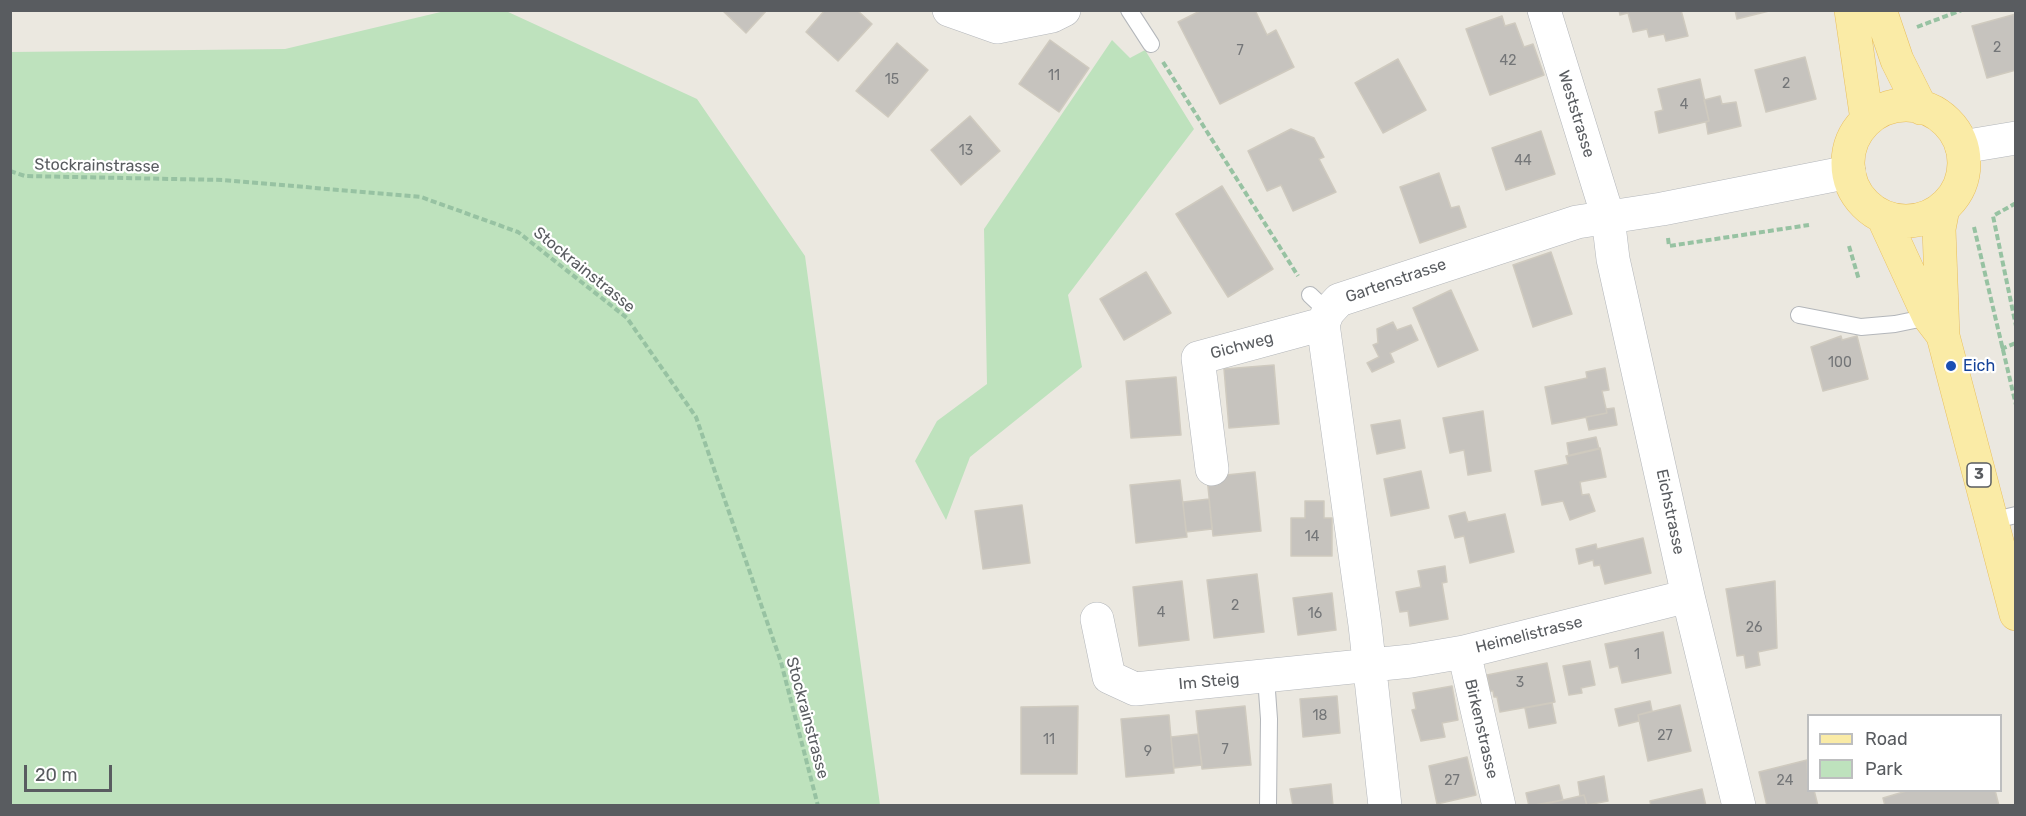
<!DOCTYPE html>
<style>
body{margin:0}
#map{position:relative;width:2026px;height:816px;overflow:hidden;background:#ebe8e0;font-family:Rubik,sans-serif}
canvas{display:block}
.frame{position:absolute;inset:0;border:12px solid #595c60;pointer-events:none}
.legend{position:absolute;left:1807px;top:714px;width:195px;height:78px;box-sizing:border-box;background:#fff;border:2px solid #bdbebf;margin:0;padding:8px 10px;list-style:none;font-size:18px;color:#595c60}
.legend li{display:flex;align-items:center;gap:12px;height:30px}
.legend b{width:30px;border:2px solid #bdbebf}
.scale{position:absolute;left:24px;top:765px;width:88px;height:27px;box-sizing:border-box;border:3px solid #595c60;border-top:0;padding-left:8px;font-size:18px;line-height:21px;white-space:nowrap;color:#595c60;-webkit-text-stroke:4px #fff;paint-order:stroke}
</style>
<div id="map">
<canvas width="2026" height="816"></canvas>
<div class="frame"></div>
<ul class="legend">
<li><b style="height:8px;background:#faeba6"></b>Road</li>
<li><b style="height:16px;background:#bee2bd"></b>Park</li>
</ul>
<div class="scale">20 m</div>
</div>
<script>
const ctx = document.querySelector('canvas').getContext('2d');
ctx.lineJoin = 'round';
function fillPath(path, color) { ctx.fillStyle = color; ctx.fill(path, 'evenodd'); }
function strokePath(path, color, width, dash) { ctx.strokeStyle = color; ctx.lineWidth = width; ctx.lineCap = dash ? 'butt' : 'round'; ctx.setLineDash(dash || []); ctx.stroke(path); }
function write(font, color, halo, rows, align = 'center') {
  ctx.font = font + ' Rubik,sans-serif'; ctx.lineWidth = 4.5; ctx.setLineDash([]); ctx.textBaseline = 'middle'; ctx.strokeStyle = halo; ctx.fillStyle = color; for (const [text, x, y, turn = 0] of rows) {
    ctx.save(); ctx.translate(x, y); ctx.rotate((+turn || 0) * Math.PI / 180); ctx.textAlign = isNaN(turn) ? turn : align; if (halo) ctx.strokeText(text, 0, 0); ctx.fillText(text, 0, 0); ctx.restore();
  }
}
const green = new Path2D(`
 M449 10 506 11 697 99 805 256 880 805H11V52L285 49Z
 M1112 40 1130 58 1145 50 1194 129 1068 295 1082 367 970 457 946 520 915 461 937 421 987 384 984 229Z`);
const building = new Path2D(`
 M722 10H767L746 33Z
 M825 10H857L872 24 838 61 806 32Z
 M1202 10H1255L1267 35 1276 30 1294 67 1220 104 1178 22Z
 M1619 10H1681L1688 36 1666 41 1664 34 1649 37 1647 29 1633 32 1628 13 1620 15Z
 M1735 10H1773L1737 19Z
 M2016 14V70L1987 78 1972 26Z
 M1502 16 1505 26 1515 23 1524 47 1533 44 1544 75 1490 95 1466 29Z
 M1050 40 1089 68 1059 112 1019 84Z
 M897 43 928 70 888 117 856 91Z
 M1805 57 1816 99 1766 112 1755 70Z
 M1398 59 1426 110 1383 133 1355 83Z
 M1700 79 1709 121 1659 133 1655 112 1663 110 1658 89Z
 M1720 96 1722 104 1736 102 1741 126 1708 134 1706 122 1709 121 1704 100Z
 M970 116 1000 151 961 185 931 150Z
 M1291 129 1314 138 1324 157 1319 159 1336 192 1293 211 1281 185 1267 191 1248 151Z
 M1541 131 1555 174 1506 190 1492 148Z
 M1439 173 1451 208 1459 206 1466 227 1420 243 1400 187Z
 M1222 186 1273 269 1228 297 1176 214Z
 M1551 252 1572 314 1533 327 1513 265Z
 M1146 272 1171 313 1124 340 1100 299Z
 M1451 290 1478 350 1438 367 1413 308Z
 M1393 322 1397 330 1411 325 1418 340 1390 353 1394 362 1372 372 1367 363 1379 357 1373 345 1378 343 1377 329Z
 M1841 336 1842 340 1857 336 1868 379 1823 391 1811 347Z
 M1274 365 1279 424 1229 428 1224 369Z
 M1605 368 1609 390 1602 391 1607 413 1552 424 1545 387 1587 378 1586 372Z
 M1176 377 1181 435 1131 438 1126 381Z
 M1614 408 1617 425 1589 430 1586 417 1607 413 1606 409Z
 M1483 411 1491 471 1468 475 1464 450 1450 453 1443 418Z
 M1400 420 1405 448 1377 454 1371 425Z
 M1596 437 1599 449 1569 456 1567 443Z
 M1600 448 1606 477 1580 482 1582 495 1589 494 1595 511 1570 520 1563 501 1542 505 1535 471 1568 464 1566 456Z
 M1421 471 1429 508 1391 516 1384 479Z
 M1255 472 1261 531 1213 536 1207 477Z
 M1180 480 1187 537 1136 543 1130 485Z
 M1209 499 1212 529 1186 532 1183 502Z
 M1305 501H1324V518H1332V556H1291V518H1305Z
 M1022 505 1030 563 983 569 975 511Z
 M1465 512 1468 522 1505 514 1514 552 1470 563 1464 536 1455 538 1449 516Z
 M1643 538 1651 573 1605 584 1600 565 1594 566 1593 560 1579 564 1576 549 1596 544 1597 549Z
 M1445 566 1447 582 1442 583 1448 619 1410 626 1408 611 1400 612 1396 592 1421 587 1418 571Z
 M1257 574 1264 632 1214 638 1207 580Z
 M1182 581 1189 640 1139 646 1133 587Z
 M1775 581 1777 648 1758 652 1760 665 1746 668 1744 655 1737 656 1726 589Z
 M1332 593 1336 630 1298 635 1293 598Z
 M1663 632 1671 673 1622 683 1618 666 1610 668 1605 644Z
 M1590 661 1595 685 1581 688 1582 693 1569 695 1563 666Z
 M1547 663 1555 702 1500 712 1497 697H1494L1493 691H1490L1487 675Z
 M1452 686 1458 720 1442 723 1445 737 1421 741 1412 710 1416 709 1413 693Z
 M1337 696 1340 733 1303 737 1300 699Z
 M1650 701 1652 711 1638 715 1639 721 1619 726 1615 709Z
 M1552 703 1556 723 1529 728 1525 708Z
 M1680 705 1691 751 1648 761 1638 715Z
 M1078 706 1077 774H1021V707Z
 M1245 706 1251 765 1202 769 1196 711Z
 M1169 715 1174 773 1126 777 1121 719Z
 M1198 734 1202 765 1174 768 1171 737Z
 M1467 757 1476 795 1437 804 1429 766Z
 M1807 760 1808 790H1814L1818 806H1767L1759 772Z
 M1604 776 1608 801 1587 805 1584 795 1580 796 1578 782Z
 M1331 784 1333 806H1293L1290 789Z
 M1559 785 1563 800 1529 806 1526 793Z
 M1702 789 1706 806H1651L1650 801Z
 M1910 790H1995L1999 806H1885L1883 798Z
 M1584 795 1587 806H1537L1580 796Z`);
const path = new Path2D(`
 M1917 27 1962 10
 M1163 62 1298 276
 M10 171 25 176 223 180 421 197 518 232 627 318 696 417 781 662 818 806
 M2016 203 1993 216 2016 326
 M1974 227 2016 405
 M1668 238 1669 246 1809 225
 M1849 246 1859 280
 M2001 349 2016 343`);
const service = new Path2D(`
 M1129 10 1151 44
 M1310 295 1328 312
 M1799 315 1861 327 1895 324 1929 317
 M1991 521 2016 515
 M1266 677 1269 719 1268 806`);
const minor = new Path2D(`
 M949 10 997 27 1052 16 1064 10
 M1544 10 1608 217 1613 259 1688 596 1739 806
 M1962 147 2016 138
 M1212 469 1198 358 1323 324
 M1097 619 1109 677 1135 689 1411 661 1464 652 1688 596
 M1464 652 1499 806
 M1385 806 1365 625 1323 324 1328 312 1339 300 1577 222 1662 209 1849 172`);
const primary = new Path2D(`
 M1851 10 1867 120
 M1880 10 1897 60 1921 108
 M1848 163a58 58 0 1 1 116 0a58 58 0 1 1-116 0Z
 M1943 208 1939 229 1943 336 2016 614
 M1883 217 1929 317 1942 334`);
const markers = [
 [1951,366,6,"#1a4fb4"]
];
const numberNames = [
 ["2",1997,48],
 ["7",1240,51],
 ["42",1508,61],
 ["11",1054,76],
 ["15",892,80],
 ["2",1786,84],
 ["4",1684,105],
 ["13",966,151],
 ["44",1523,161],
 ["100",1840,363],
 ["14",1312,537],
 ["2",1235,606],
 ["4",1161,613],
 ["16",1315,614],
 ["26",1754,628],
 ["1",1637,655],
 ["3",1520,683],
 ["18",1320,716],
 ["27",1665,736],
 ["11",1049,740],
 ["7",1225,750],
 ["9",1148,752],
 ["27",1452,781],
 ["24",1785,781]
];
const shields = [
 [1979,475,24]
];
const shieldNames = [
 ["3",1979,475]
];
const streetNames = [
 ["Weststrasse",1576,114,73],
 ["Stockrainstrasse",97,166,1],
 ["Stockrainstrasse",584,270,39],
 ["Gartenstrasse",1396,281,-19],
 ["Gichweg",1242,346,-15],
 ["Eichstrasse",1670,512,78],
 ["Heimelistrasse",1529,635,-14],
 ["Im Steig",1209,682,-5],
 ["Stockrainstrasse",807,718,75],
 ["Birkenstrasse",1481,729,77]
];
const transitNames = [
 ["Eich",1963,366]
];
fillPath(green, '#bee2bd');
fillPath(building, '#c6c3be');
strokePath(building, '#cfcabf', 1.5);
strokePath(service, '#b3b6ba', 18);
strokePath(minor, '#b3b6ba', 34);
strokePath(primary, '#e8be5c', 34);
strokePath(path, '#97c2a2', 4, [6, 3]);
strokePath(service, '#fff', 16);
strokePath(minor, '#fff', 33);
strokePath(primary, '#faeba6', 33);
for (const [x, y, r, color] of markers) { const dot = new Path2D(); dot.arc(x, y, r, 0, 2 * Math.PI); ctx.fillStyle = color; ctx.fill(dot); strokePath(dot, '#fff', 2); }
write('14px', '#747678', null, numberNames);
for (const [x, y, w] of shields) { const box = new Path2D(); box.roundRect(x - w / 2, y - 12, w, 24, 4.5); ctx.fillStyle = '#fff'; ctx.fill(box); strokePath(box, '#595c60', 1.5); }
write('bold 15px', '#595c60', null, shieldNames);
write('16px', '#595c60', '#fff', streetNames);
write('16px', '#164399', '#fff', transitNames, 'left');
</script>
